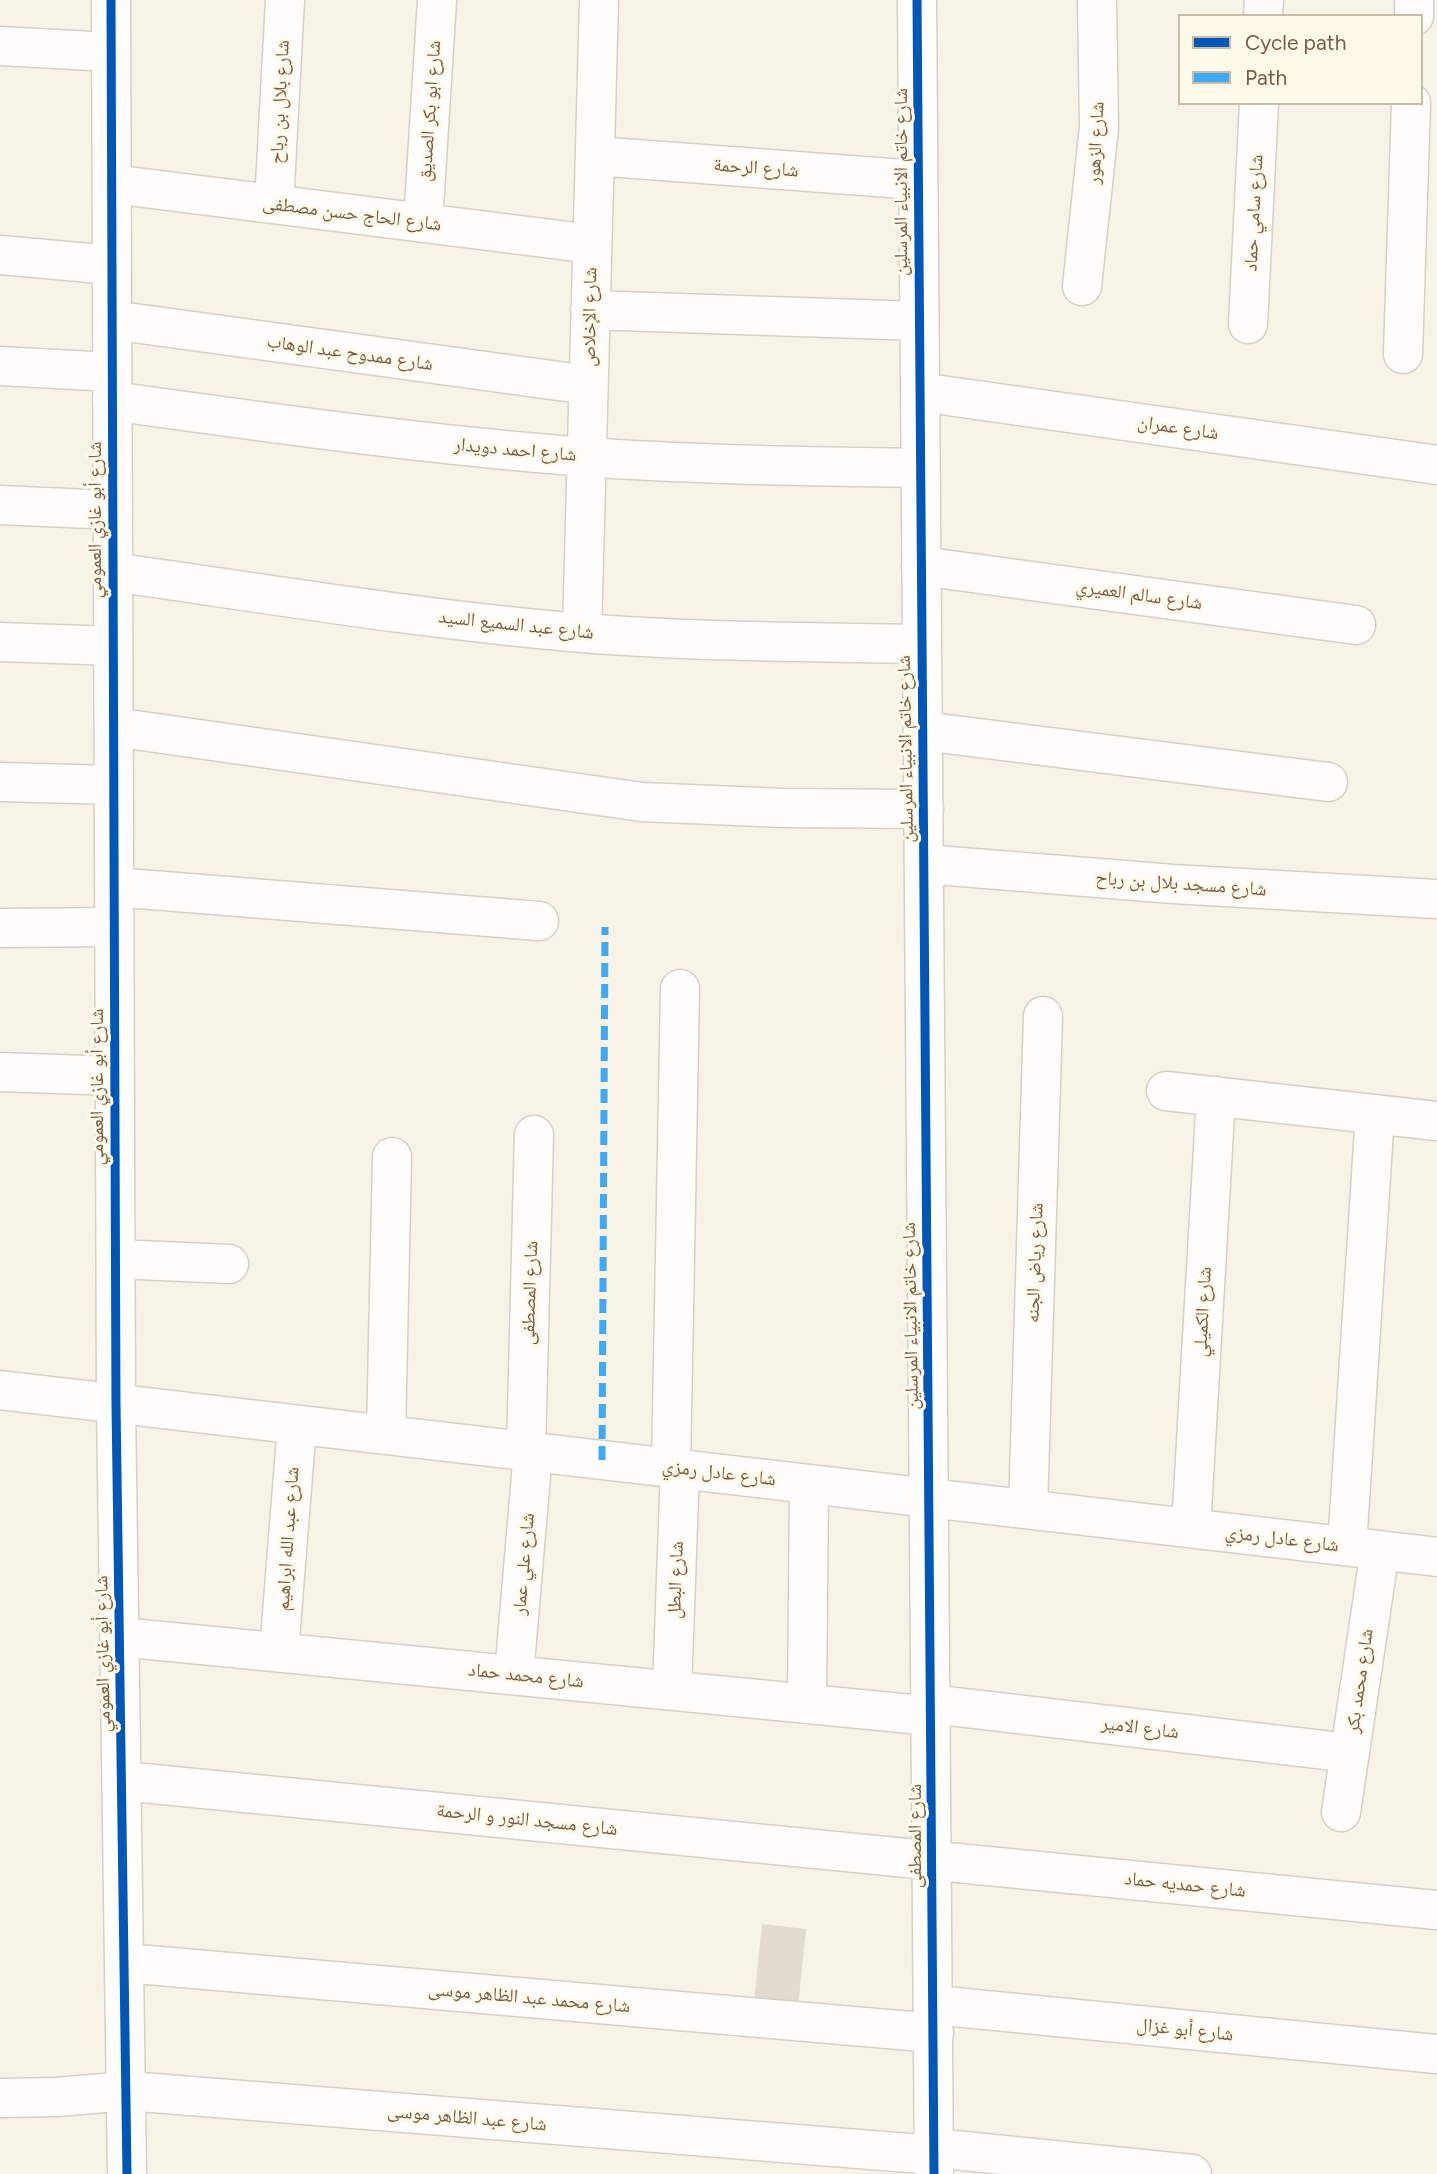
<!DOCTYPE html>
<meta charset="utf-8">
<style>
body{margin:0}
#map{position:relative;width:1437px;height:2174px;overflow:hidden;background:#f8f3e7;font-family:Figtree,sans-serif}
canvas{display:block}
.legend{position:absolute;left:1178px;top:14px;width:245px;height:91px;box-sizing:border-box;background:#fff9e9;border:2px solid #c9bba8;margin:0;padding:9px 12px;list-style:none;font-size:21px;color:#775d46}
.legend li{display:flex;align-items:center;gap:14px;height:35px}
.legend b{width:35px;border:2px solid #c9bba8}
</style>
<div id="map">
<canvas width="1437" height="2174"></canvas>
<ul class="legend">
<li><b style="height:9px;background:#0057b8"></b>Cycle path</li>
<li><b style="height:9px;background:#3fa9f5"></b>Path</li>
</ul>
</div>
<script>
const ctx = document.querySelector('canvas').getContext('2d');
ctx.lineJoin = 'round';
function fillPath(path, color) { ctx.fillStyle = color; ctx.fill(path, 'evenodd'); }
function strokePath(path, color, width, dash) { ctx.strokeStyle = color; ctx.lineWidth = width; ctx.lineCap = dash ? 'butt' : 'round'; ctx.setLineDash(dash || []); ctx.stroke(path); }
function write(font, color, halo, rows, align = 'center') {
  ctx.font = font + ' Figtree,"Noto Naskh Arabic",sans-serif'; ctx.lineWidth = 6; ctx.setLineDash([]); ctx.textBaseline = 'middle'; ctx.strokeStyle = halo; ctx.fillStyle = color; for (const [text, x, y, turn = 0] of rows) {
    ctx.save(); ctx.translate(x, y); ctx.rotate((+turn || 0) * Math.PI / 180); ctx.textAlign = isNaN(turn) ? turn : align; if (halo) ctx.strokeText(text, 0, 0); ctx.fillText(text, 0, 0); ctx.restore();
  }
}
const building = new Path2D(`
 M762 1924 806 1929 798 2007 754 2002Z`);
const minor = new Path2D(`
 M111 0 116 1404 127 2174
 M917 0 934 2174
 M1263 16 1264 0
 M1414 16V0
 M0 46 111 52
 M595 156 917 180
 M112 184 592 244
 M274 204 285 0
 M423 223 437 0
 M0 255 112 265
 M1082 286 1099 127 1097 0
 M590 310 919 321
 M112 320 588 385
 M1248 324 1259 103
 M1403 354 1411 103
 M0 366 112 372
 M920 392 1437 465
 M112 401C270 423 427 445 586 457 698 465 809 466 920 468
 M0 505 113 510
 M921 566 1356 625
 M113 572C269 594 425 620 582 633 695 642 809 642 922 644
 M582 633 599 0
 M0 642 113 646
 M114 727 642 802 783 808 924 809
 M923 731 1328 782
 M0 782 114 785
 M924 864 1173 884 1437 899
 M114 887 539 921
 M0 928 114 927
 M0 1072 115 1076
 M1166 1091 1437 1121
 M116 1259 229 1264
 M0 1390 1437 1557
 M386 1435 392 1157
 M526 1451 534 1135
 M671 1468 680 989
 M1028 1509 1043 1016
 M1191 1528 1216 1096
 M1347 1546 1375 1114
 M120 1637 932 1716
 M279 1652 297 1425
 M514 1675 533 1452
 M672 1690 680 1469
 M807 1704 809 1484
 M931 1704 1350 1753
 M123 1781 1437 1910
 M1341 1812 1380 1550
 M125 1963 934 2033
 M934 2005 1437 2054
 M0 2098 57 2097 128 2091 934 2155
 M934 2148 1192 2174`);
const quiet = new Path2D(`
 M602 1460 605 927`);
const cycleway = new Path2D(`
 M111 0 116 1404 127 2174
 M917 0 934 2174`);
const streetNames = [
 ["شارع بلال بن رباح",280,102,-87],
 ["شارع ابو بكر الصديق",430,111,-86],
 ["شارع الزهور",1096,143,-87],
 ["شارع الرحمة",756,168,4],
 ["شارع خاتم الانبياء المرسلين",901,182,-90],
 ["شارع سامي حماد",1254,213,-87],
 ["شارع الحاج حسن مصطفى",352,214,7],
 ["شارع الإخلاص",590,317,-89],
 ["شارع ممدوح عبد الوهاب",350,353,8],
 ["شارع عمران",1178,428,8],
 ["شارع احمد دويدار",515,450,5],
 ["شارع أبو غازي العمومي",95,520,-90],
 ["شارع سالم العميري",1139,595,8],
 ["شارع عبد السميع السيد",516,625,6],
 ["شارع خاتم الانبياء المرسلين",906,749,-91],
 ["شارع مسجد بلال بن رباح",1181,884,4],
 ["شارع أبو غازي العمومي",97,1087,-90],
 ["شارع رياض الجنه",1035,1263,-88],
 ["شارع المصطفى",530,1293,-88],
 ["شارع الكميلي",1203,1312,-87],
 ["شارع خاتم الانبياء المرسلين",911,1316,-91],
 ["شارع عادل رمزي",719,1473,7],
 ["شارع عبد الله ابراهيم",288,1539,-86],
 ["شارع عادل رمزي",1282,1539,7],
 ["شارع علي عمار",524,1564,-85],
 ["شارع البطل",676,1580,-88],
 ["شارع أبو غازي العمومي",103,1654,-91],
 ["شارع محمد حماد",526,1676,6],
 ["شارع محمد بكر",1360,1681,-82],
 ["شارع الامير",1140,1728,7],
 ["شارع مسجد النور و الرحمة",527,1820,6],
 ["شارع المصطفى",915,1836,-90],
 ["شارع حمديه حماد",1185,1885,6],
 ["شارع محمد عبد الظاهر موسى",529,1998,5],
 ["شارع أبو غزال",1185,2030,6],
 ["شارع عبد الظاهر موسى",467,2118,5]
];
fillPath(building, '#e4dbcf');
strokePath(minor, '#d6d0c6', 41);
strokePath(minor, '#fefdfb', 38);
strokePath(quiet, '#3fa9f5', 7, [14, 7]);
strokePath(cycleway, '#0057b8', 9);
write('19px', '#775d46', '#fff9e9', streetNames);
</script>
